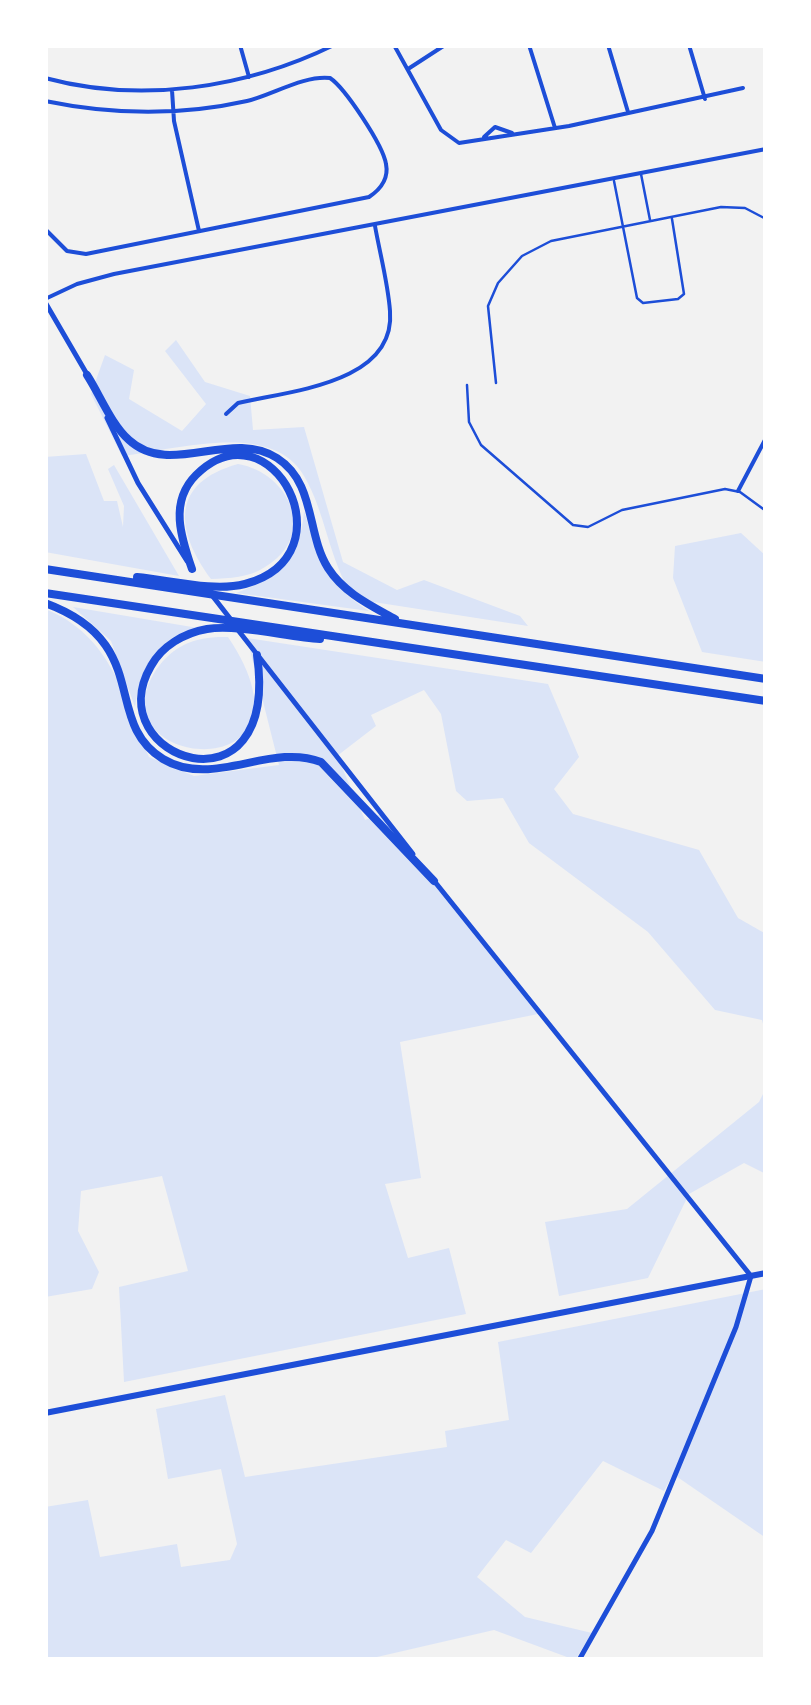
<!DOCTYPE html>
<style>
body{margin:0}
#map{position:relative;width:811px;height:1705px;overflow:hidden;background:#f2f2f2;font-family:"Roboto Condensed",sans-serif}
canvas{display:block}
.frame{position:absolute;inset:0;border:48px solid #fff;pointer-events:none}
</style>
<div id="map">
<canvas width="811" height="1705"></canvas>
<div class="frame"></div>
</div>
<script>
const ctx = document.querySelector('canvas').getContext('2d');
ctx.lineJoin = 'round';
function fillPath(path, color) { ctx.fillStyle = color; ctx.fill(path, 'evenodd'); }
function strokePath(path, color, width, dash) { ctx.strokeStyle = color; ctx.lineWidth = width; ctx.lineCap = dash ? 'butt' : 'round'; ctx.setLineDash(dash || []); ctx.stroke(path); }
const green = new Path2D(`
 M176 340 205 382 250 396 253 430 304 427 343 562 397 590 424 580 520 616 528 626 354 599C328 558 326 513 304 476 272 420 176 450 122 456L91 394 105 355 134 370 129 399 182 431 206 404 165 351Z
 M86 454 104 501H117L123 527 124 506 108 469 114 465 179 576 45 552V457Z
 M238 464C290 473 318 536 265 567 248 578 230 578 211 579 175 530 170 483 238 464Z
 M304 511C318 556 327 585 369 611L236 593C279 578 301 557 304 511Z
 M741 533 766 556V662L702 652 673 578 675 546Z
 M73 607 198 628C153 648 143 659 135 707L111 641Z
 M45 609C111 635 124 697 149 757L194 776 279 765 247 638 548 684 579 757 554 789 573 814 699 850 738 918 766 934V1035L762 1020 715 1010 648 932 529 843 503 798 467 801 456 791 441 714 424 690 371 715 376 726 337 756 365 820 381 814 543 1013 400 1042 421 1178 385 1184 408 1258 449 1248 466 1314 124 1382 119 1287 188 1271 162 1176 81 1191 78 1231 99 1272 92 1289 45 1297Z
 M228 637C332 792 91 770 156 670 174 644 197 636 228 637Z
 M766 1088V1174L744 1163 689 1194 648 1278 559 1296 545 1222 627 1209 759 1102Z
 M766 1289V1538L673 1474 664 1491 603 1461 531 1553 506 1540 477 1577 525 1617 592 1633 575 1660 494 1630 364 1660H45V1507L88 1500 100 1557 177 1544 181 1567 230 1560 237 1544 221 1469 168 1479 156 1409 225 1395 245 1477 447 1447 445 1431 509 1420 498 1342Z`);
const service = new Path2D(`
 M641 174 650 220
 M614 181 637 298 643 303 678 299 684 294 672 219
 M496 383 488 306 498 283 522 256 551 241 721 207 745 208 766 219
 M467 385 469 422 481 445 573 525 588 527 622 510 725 489 740 492 766 511`);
const minor = new Path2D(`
 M240 45 249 77
 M394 45 441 130 459 143 569 126 743 88
 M529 45 555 128
 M608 45 628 112
 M689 45 705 99
 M408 69 445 45
 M45 78C141 104 246 88 334 45
 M172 90 174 121 199 231
 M45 101C113 115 180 116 247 101 272 95 304 75 330 78 345 88 383 145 386 164 389 179 381 189 369 197L86 254 67 251 45 229
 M484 137 495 127 512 133
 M45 299 77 284 114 274 766 149
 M226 414 238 403C288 391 396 384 390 311 388 283 380 254 375 226
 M738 491 766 438`);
const tertiary = new Path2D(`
 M45 302 88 376
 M107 418 138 483 187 561
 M211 594 232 621
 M238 630 413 854
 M435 882 751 1276 736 1327 652 1531 579 1660`);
const primary = new Path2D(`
 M45 1413 766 1273`);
const motorway = new Path2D(`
 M87 375C100 395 111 424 129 440 170 478 231 428 277 458 316 483 306 533 328 568 344 593 370 605 395 619
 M45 569 766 679
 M137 577C170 580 213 592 245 584 353 555 271 401 196 475 169 502 181 537 192 569
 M45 593 766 701
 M45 603C154 643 101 721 163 759 213 789 270 742 321 762L434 881
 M257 655C281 822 97 759 151 666 162 646 184 633 207 629 237 624 288 637 320 639`);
fillPath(green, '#dbe4f7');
strokePath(service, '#1d4ed8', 2.5);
strokePath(minor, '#1d4ed8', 4);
strokePath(tertiary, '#1d4ed8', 5);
strokePath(primary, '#1d4ed8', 6);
strokePath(motorway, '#1d4ed8', 8);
</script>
